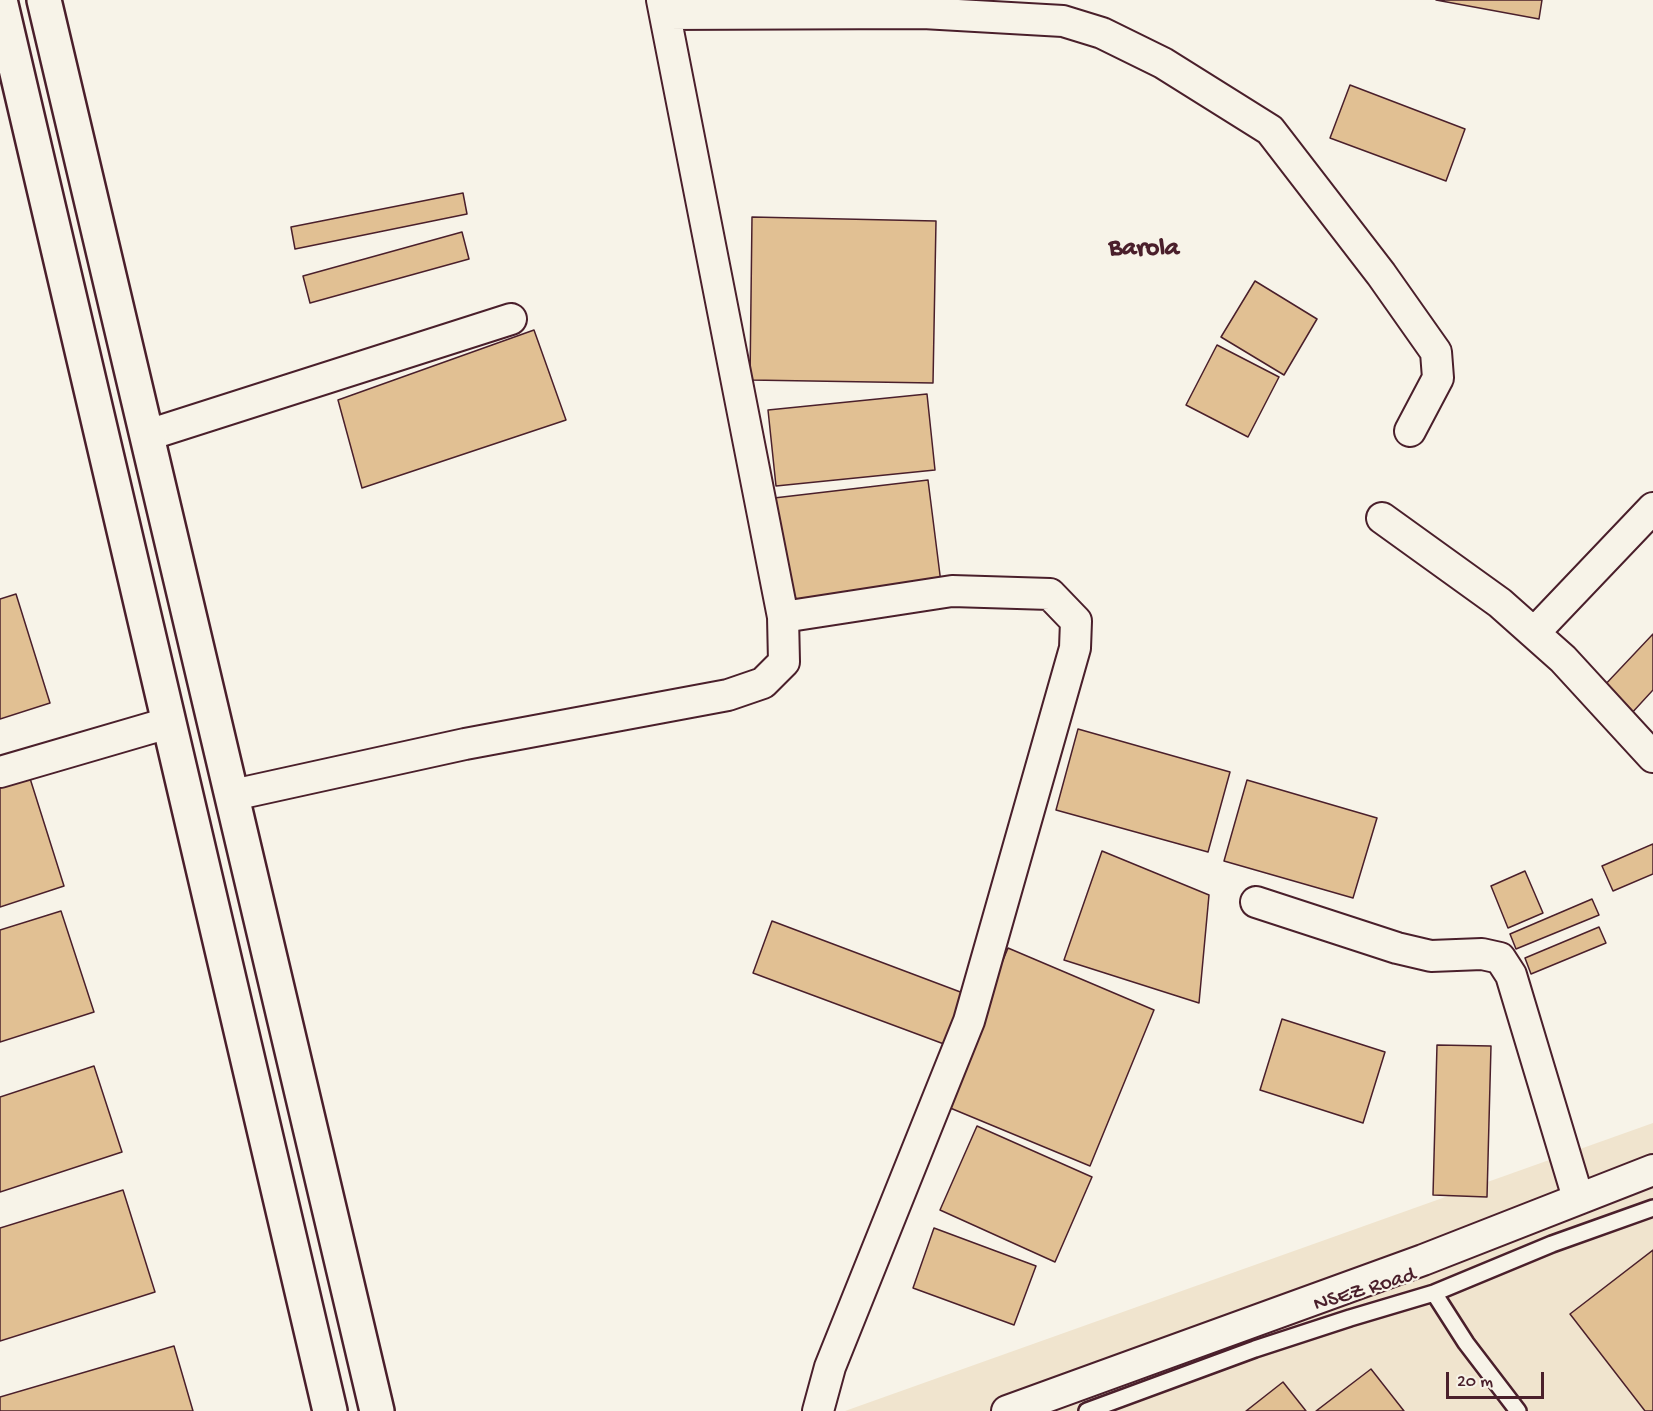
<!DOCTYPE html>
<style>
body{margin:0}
#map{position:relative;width:1653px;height:1411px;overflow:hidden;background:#f7f3e8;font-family:"Gochi Hand",sans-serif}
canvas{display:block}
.scale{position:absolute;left:1446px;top:1372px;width:98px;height:27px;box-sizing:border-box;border:3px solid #4a1f2b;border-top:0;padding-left:8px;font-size:18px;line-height:21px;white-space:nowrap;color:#4a1f2b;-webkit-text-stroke:4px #f7f3e8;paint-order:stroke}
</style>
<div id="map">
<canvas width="1653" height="1411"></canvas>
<div class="scale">20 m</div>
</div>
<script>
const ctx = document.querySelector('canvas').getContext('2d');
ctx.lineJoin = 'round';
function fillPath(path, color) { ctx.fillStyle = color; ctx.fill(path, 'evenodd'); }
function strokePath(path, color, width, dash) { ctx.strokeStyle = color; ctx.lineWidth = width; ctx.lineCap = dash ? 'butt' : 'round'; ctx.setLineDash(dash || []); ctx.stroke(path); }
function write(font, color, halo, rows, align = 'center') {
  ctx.font = font + ' "Gochi Hand",sans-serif'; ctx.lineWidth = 4.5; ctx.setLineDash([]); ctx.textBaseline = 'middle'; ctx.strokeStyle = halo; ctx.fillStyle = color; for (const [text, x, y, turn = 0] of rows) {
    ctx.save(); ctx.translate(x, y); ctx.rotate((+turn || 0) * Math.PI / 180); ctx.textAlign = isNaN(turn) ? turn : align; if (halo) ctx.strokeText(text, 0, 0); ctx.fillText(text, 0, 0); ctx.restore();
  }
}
const built = new Path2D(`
 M1653 1123V1411H845Z`);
const building = new Path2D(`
 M1436 0H1542L1539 19Z
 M1350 85 1465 129 1446 181 1330 138Z
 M463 193 467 214 295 249 291 227Z
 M752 217 936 221 933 383 750 380Z
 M462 232 469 259 310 303 303 276Z
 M1255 281 1317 319 1284 375 1221 337Z
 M534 330 566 420 362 488 338 400Z
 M1217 345 1279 377 1248 437 1186 405Z
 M927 394 935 470 776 486 768 410Z
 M928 480 941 583 787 601 774 498Z
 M16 594 50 703 0 719V599Z
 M1653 634V690L1630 715 1602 688Z
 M1078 729 1230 772 1208 852 1056 810Z
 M28 772 64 886 0 907V781Z
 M1247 780 1377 818 1353 898 1224 861Z
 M1653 844V874L1613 891 1602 866Z
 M1102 851 1209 895 1199 1003 1064 960Z
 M1525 871 1543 913 1508 928 1491 886Z
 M1592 899 1599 915 1516 949 1510 934Z
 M61 911 94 1012 0 1042V930Z
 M772 921 971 996 952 1047 753 973Z
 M1599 927 1606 943 1531 974 1525 958Z
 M1008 948 1154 1010 1090 1166 943 1105Z
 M1282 1019 1385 1052 1363 1123 1260 1090Z
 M1437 1045 1491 1046 1487 1197 1433 1195Z
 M94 1066 122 1152 0 1192V1097Z
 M977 1126 1092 1177 1055 1262 940 1210Z
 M123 1190 155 1292 0 1341V1228Z
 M934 1228 1036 1266 1014 1325 913 1288Z
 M1653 1250V1411H1645L1570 1314Z
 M174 1346 193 1411H0V1397Z
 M1371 1369 1404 1411H1316Z
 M1283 1382 1306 1411H1246Z`);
const lane = new Path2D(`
 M1434 1293 1466 1343 1518 1411
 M1087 1411 1255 1349 1350 1318 1434 1293 1552 1244 1653 1208`);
const street = new Path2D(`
 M665 14 923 13 1063 21 1102 33 1163 63 1270 130 1381 274 1436 352 1438 378 1410 431
 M148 435 511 319
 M1382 518 1500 603 1563 659 1653 757
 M783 617 952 591 1050 594 1076 621 1075 648 969 1021 830 1367 818 1411
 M1534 633 1653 508
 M0 772 168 723
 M233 795 465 744 728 695 763 683 784 662 783 617 662 0
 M1256 902 1397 948 1431 956 1482 954 1500 958 1511 975 1578 1198
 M1007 1411 1423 1260 1653 1170`);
const secondary = new Path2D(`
 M0 0 330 1411
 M44 0 377 1411`);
const streetNames = [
 ["NSEZ Road",1365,1291,-17]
];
const quarterNames = [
 ["Barola",1144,250]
];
fillPath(built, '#f0e4ce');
fillPath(building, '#e1c093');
strokePath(building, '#4a1f2b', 1.5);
strokePath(lane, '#4a1f2b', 20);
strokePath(street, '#4a1f2b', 34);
strokePath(secondary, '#4a1f2b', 38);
strokePath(lane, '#f7f3e8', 15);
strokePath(street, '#f7f3e8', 30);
strokePath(secondary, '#f7f3e8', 33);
write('22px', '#4a1f2b', '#f7f3e8', streetNames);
write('bold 26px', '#4a1f2b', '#f7f3e8', quarterNames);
</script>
